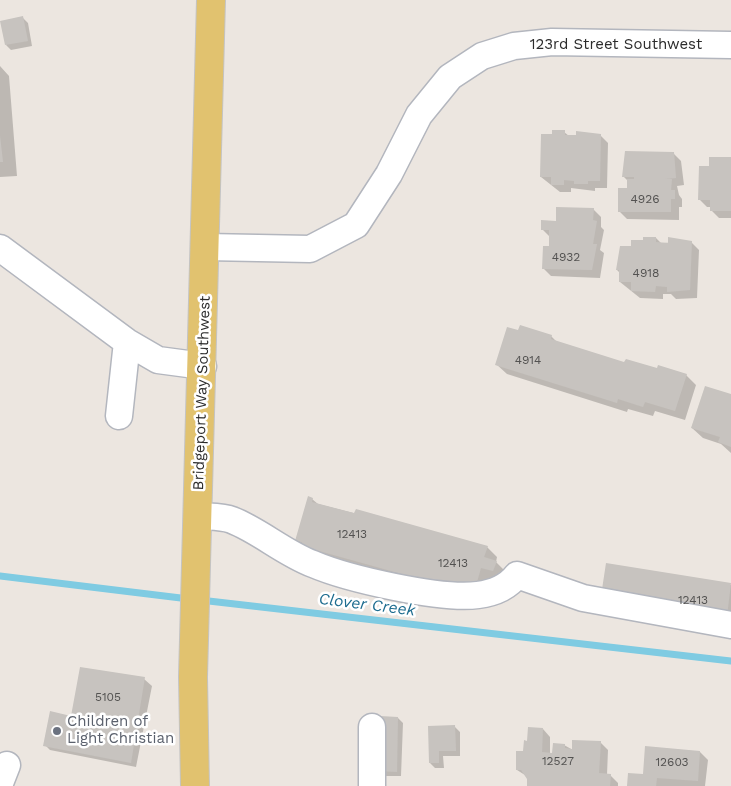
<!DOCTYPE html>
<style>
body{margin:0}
canvas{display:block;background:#ece6e0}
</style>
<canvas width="731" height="786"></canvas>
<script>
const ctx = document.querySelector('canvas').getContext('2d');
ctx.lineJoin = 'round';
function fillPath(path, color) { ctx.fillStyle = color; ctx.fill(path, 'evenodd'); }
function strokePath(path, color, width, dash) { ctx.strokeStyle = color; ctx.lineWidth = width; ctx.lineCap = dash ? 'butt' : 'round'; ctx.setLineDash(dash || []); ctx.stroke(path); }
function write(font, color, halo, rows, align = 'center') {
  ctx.font = font + ' "Work Sans",sans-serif'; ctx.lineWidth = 5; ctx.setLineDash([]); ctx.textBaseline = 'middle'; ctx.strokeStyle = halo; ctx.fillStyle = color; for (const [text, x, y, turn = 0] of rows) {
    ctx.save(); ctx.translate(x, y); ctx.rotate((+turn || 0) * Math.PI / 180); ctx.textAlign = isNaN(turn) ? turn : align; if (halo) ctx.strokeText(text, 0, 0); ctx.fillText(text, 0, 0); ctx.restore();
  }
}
const shadow = new Path2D(`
 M22 17 28 23 32 46 11 50 6 45Z
 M0 66 9 76 17 176 0 177Z
 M564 132 569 136 600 135 608 143 607 188H595V191L571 188V192H560L541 177 553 135Z
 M673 153 681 161 684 185 677 186 679 195 682 199V207H679V220L627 219 619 211 628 189V181L623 176Z
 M731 158V218H719L711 210V207H707L699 199 710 167Z
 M593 209 601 217V227L604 230 600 250 604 253 600 278 551 276 543 268 550 247V237L542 229Z
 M656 238 661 243 691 242 699 250 697 298 676 299 671 294H663V299L640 298 620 282V273L617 270 632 247Z
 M551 336 558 343 625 364 686 375 696 385 685 420 655 411 653 416 628 409 627 412 507 374 496 364Z
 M731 396V453L721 444 703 438 692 428Z
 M312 499 318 504 487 547 497 557 496 562 506 572 504 581 491 577 485 599 312 556 297 541Z
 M607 565 731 585V623Z
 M144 679 152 686 136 767 50 750 45 745 73 717Z
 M398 718 403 723 401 776H385L380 770Z
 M455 727 460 732V756H443L444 768H435L430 763Z
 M543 729 550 737V754H554L564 745 573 750 600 742 608 750 607 775H610L618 783V786H528V777L517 770 528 742Z
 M700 752 708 760 705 786H628L644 776Z`);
const stream = new Path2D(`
 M0 576 189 599
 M200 600 731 661`);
const building = new Path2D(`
 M23 16 28 41 5 45 0 21Z
 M552 130H565V135H576V131L601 134 600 181H588V184H574V181L564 180V185H551V177H540L541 134H552Z
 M0 136 3 162H0Z
 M625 151 674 152 676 178 665 179H672L671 190H675V199H671V212H618V188H627V179H634V177H622Z
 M709 157H731V211H710V200H698L699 166H709Z
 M556 207 594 208 593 220 597 221 593 244H597L592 270 542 269 543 246H549V230H541V220L556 221Z
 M643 237H656V242L668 243V237L692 241 690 290 667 292V287L656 286 655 292 631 291V282H619V270H616L620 246H631V240H643Z
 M520 325 552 335 551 339 624 362 626 359 657 368 658 365 687 374 675 411 645 402 643 407 618 399 617 403 495 365 507 327 518 330Z
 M705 386 731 394V447L718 442 720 437 691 428Z
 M308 496 313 498 312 502 354 513 356 509 488 546 484 557 497 561 493 571 481 568 475 589 452 588 301 546 302 542 295 541Z
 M606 563 731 583 727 616 601 596Z
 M80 667 145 677 131 763 43 746 50 711 71 716Z
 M380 716 398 717 397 772 378 771Z
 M455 725 456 751H439V763H429L428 726Z
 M528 727 543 728 542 752 552 753 553 743 565 744V748L572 749V740L601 741 599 773 611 774 610 786H527V779L521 770H516V751H523L524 740 527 741Z
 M645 746 700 751 698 781 657 778 656 786H627L628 773 643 774Z`);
const minor = new Path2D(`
 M206 247 310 249 356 225 389 174 419 115 450 77 482 56 514 46 552 42 731 45
 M0 248 127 342 158 360 203 366
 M119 416 127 342
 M198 516C208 517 222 516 232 520 260 531 284 553 313 564 348 579 441 600 478 595 494 593 507 588 517 575L583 598 731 625
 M372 727V786
 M0 783 7 765`);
const major = new Path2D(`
 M195 786 193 677 211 0`);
const markers = [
 [57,731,5,"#6b7280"]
];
const numberNames = [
 ["4926",645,199],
 ["4932",566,257],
 ["4918",646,273],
 ["4914",528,360],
 ["12413",352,534],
 ["12413",453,563],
 ["12413",693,600],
 ["5105",108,697],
 ["12527",558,761],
 ["12603",672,762]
];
const streetNames = [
 ["123rd Street Southwest",616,45],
 ["Bridgeport Way Southwest",202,393,-88]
];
const worshipNames = [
 ["Children of",67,722],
 ["Light Christian",67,739]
];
const waterNames = [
 ["Clover Creek",367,605,7]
];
fillPath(shadow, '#0003');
strokePath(stream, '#7fcbe2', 7);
fillPath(building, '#c7c3bf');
strokePath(minor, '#b3b6be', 29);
strokePath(major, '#c4c4c4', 30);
strokePath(minor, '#fff', 26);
strokePath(major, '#e1c26f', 28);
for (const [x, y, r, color] of markers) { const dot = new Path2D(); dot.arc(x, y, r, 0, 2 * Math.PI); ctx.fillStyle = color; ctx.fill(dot); strokePath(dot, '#fff', 2); }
write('12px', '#535251', null, numberNames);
write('15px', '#2c2c2c', '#fff', streetNames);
write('15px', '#5b616d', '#fff', worshipNames, 'left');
write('italic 16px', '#1d6c8f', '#fff', waterNames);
</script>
